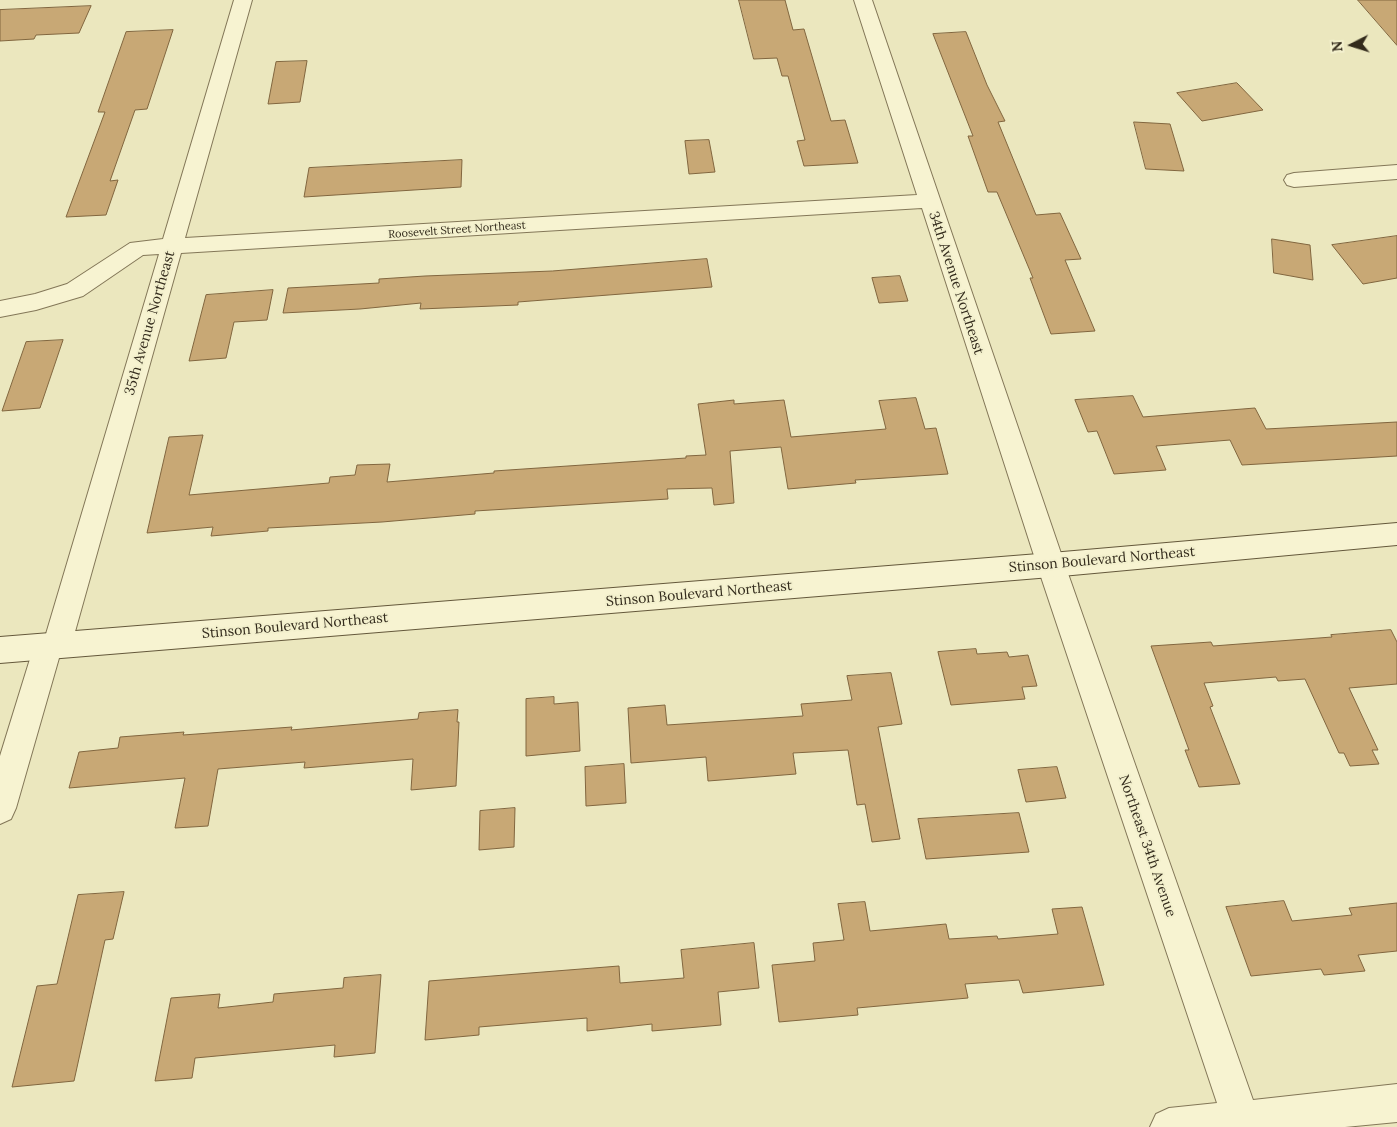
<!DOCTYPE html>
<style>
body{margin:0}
#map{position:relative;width:1397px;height:1127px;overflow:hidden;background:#ebe7be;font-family:Lora,serif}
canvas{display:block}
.north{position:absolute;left:1327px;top:20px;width:50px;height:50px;-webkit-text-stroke:4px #f3f0cd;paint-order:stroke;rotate:265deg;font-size:14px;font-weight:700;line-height:20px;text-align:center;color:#332b1c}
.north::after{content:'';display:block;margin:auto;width:18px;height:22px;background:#332b1c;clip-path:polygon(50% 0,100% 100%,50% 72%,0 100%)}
</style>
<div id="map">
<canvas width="1397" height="1127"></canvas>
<div class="north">N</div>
</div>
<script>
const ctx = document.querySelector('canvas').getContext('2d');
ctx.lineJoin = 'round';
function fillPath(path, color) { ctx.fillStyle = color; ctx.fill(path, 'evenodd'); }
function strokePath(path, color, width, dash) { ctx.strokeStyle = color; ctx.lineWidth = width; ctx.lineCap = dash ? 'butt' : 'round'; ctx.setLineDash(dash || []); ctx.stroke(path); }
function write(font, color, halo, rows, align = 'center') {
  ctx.font = font + ' Lora,serif'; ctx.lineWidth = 4; ctx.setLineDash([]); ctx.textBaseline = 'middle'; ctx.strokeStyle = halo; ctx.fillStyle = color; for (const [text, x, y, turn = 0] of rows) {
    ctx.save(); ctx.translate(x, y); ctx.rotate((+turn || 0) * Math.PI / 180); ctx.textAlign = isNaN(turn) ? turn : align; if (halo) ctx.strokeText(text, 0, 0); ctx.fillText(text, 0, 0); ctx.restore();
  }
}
const building = new Path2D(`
 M739 0H785L793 30 804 29 831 121 845 120 858 163 804 166 797 141 805 140 788 76H782L777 58 754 59Z
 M1358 0H1397V45Z
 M91 6 79 33 36 35 34 39 0 41V10Z
 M173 30 147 109 135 110 110 181 118 180 106 215 66 217 105 112H98L126 32Z
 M966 32 987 85 1005 121 998 122 1036 215 1060 213 1081 259 1065 260 1095 331 1051 334 1030 278H1033L997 192H988L968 136H973L933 34Z
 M307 61 300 102 268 104 276 62Z
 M1237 83 1263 110 1202 121 1177 93Z
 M1134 122 1170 124 1184 171 1146 169Z
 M709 140 715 172 689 174 685 141Z
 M462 160 461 187 304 197 309 168Z
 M1397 236V278L1363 284 1332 245Z
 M1272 239 1310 245 1313 280 1274 273Z
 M707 259 712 287 518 302V305L420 309 421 303 360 309 283 313 288 288 379 283V279L425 276 552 271Z
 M900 276 908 301 879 303 872 278Z
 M273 290 267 320 234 322 226 358 189 361 206 295Z
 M63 340 40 408 2 411 26 342Z
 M1133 396 1143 417 1255 408 1266 429 1397 422V456L1242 465 1230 440 1156 446 1166 470 1114 474 1097 431 1088 432 1075 400Z
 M916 398 925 429 936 428 948 474 855 480 856 483 788 489 781 447 730 451 734 503 714 505 712 488 667 489 668 499 475 511V514L382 522 268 528V531L211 536 213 527 147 533 169 437 203 435 189 495 329 483 330 477 355 475 357 465 390 464 387 482 494 473V471L686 458V456L706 455 698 404 734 400V404L784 400 791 437 886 429 879 401Z
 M1391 630 1397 642V684L1349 688 1378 750H1372L1379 764 1350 766 1344 753H1339L1305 679 1278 681 1276 677 1204 683 1213 706 1210 707 1240 784 1199 787 1185 750H1189L1151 646 1211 642 1213 646 1332 637 1331 635Z
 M976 649 977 654 1007 652 1009 657 1028 655 1037 686 1022 687 1025 699 951 705 938 652Z
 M891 673 902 724 878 727 900 839 872 842 865 804 857 805 848 750 793 753 796 774 708 781 706 757 631 763 628 708 665 705 667 725 803 716 801 704 852 700 847 676Z
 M554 697V704L578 702 580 751 526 756V699Z
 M458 710 457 722H459L456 786 411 790 413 759 304 768 305 762 218 769 208 826 175 828 185 778 69 788 79 752 118 748 120 737 184 732 183 735 292 727 291 730 418 719 419 713Z
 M624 764 626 803 586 806 585 767Z
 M1057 767 1066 798 1026 802 1018 770Z
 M515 808 514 847 479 850 480 811Z
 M1019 813 1029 852 926 859 918 819Z
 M124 892 113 939 105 940 74 1081 12 1087 37 986 57 984 78 895Z
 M1284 901 1292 921 1352 915 1349 908 1397 903V951L1358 955 1365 971 1324 975 1321 969 1251 976 1226 907Z
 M865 902 870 931 946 924 949 939 997 936 998 939 1058 934 1052 909 1082 907 1104 985 1023 993 1019 980 965 984 968 998 857 1008 858 1015 779 1022 772 965 815 961 813 943 844 940 838 904Z
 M754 943 759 988 718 992 721 1025 652 1031V1024L587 1031V1018L479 1027V1035L425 1040 429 981 619 966 620 983 684 978 681 950Z
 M381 975 375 1053 334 1057 335 1045 195 1058 192 1078 155 1081 171 998 220 994 218 1008 273 1002 274 994 343 988 344 978Z`);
const street = new Path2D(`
 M234 0H252L185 238 917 195 854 0H872L1065 565 1253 1100 1397 1084V1122L1345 1127H1150L1156 1114 1169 1108 1217 1103 1037 565 922 208 181 253 71 646 67 655 59 658 16 808 11 819 0 824V756L34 646 38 637 46 634 159 254 143 255 83 296 36 310 0 317V301L35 294 67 284 130 243 163 239Z
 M1397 165V179L1294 187 1287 185 1284 180 1287 175 1294 173Z`);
const secondary = new Path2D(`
 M1397 523V545L1051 577 0 663V637L1051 553Z`);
const farStreetnames = [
 ["Roosevelt Street Northeast",457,230,-4]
];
const streetNames = [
 ["34th Avenue Northeast",956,283,72],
 ["35th Avenue Northeast",150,323,-74],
 ["Stinson Boulevard Northeast",1102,560,-5],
 ["Stinson Boulevard Northeast",699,594,-5],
 ["Stinson Boulevard Northeast",295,626,-5],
 ["Northeast 34th Avenue",1147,846,71]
];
fillPath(building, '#c8a875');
strokePath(building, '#81663f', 1);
strokePath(street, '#837758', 2);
strokePath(secondary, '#64583b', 2);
fillPath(street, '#f7f3d1');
fillPath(secondary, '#f7f3d1');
write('11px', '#332b1c', '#f3f0cd', farStreetnames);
write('14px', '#332b1c', '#f3f0cd', streetNames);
</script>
